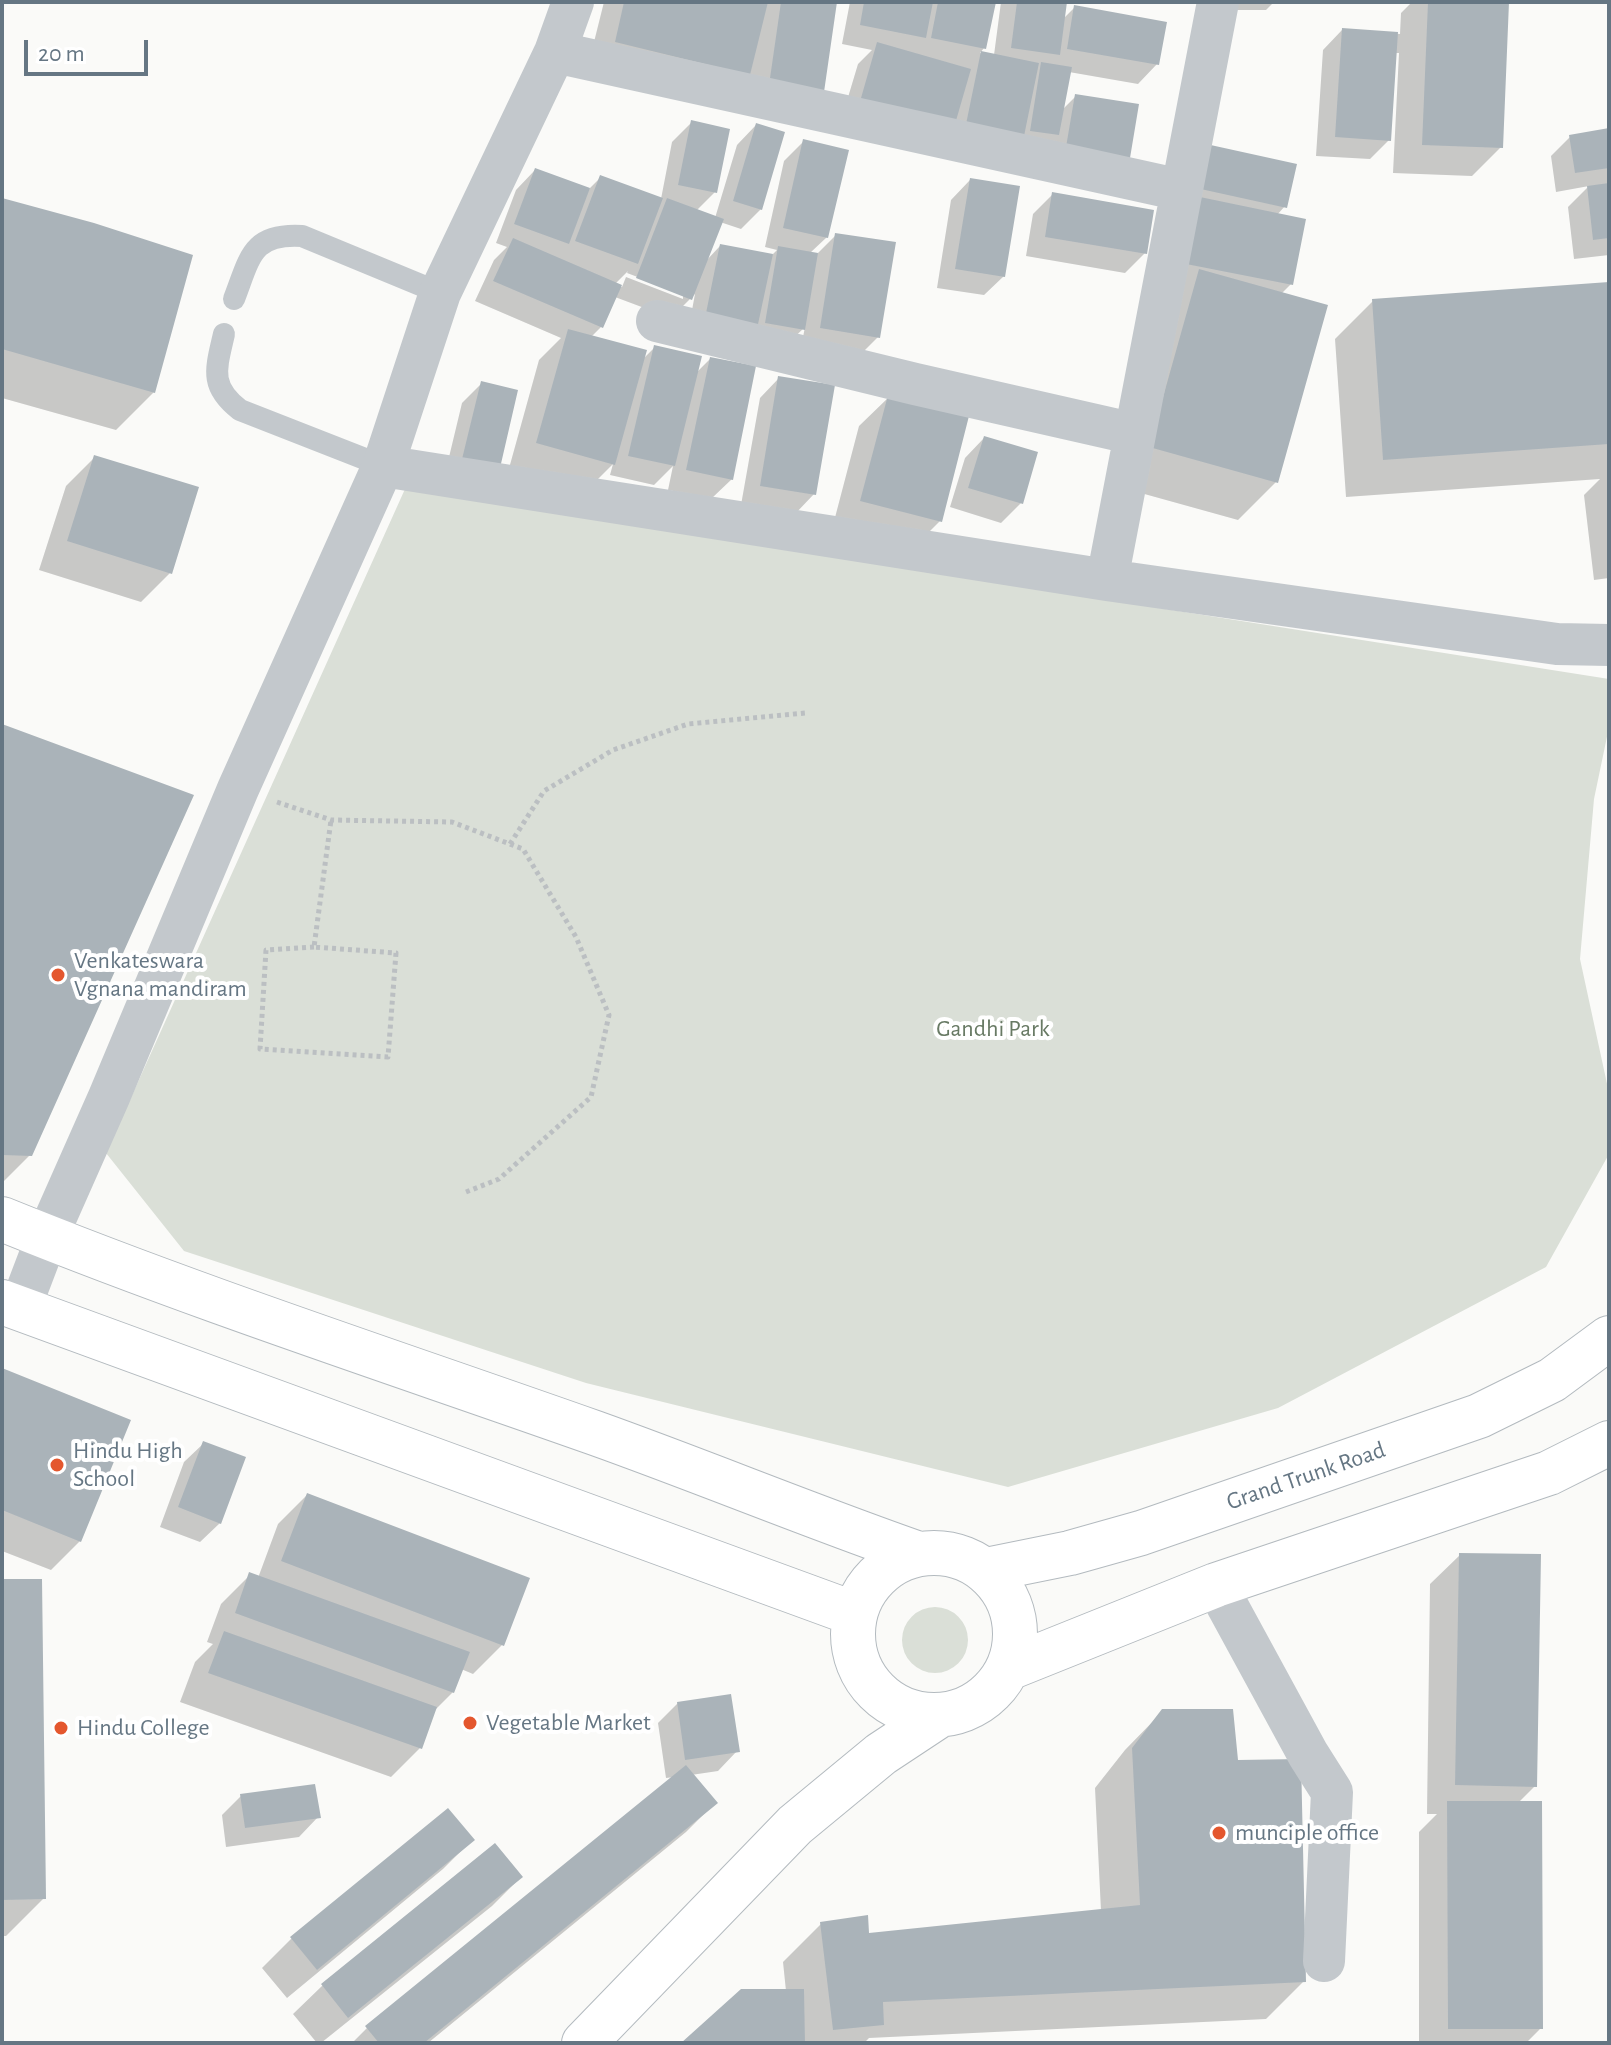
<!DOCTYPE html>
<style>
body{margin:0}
#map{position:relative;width:1611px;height:2045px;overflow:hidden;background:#fafaf8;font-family:"Alegreya Sans",sans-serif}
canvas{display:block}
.frame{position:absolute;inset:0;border:4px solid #657683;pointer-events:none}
.scale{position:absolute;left:24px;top:40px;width:124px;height:36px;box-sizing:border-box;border:4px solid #657683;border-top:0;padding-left:10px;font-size:24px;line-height:28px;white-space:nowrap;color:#657683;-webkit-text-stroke:6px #fff;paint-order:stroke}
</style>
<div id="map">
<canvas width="1611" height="2045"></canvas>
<div class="frame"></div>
<div class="scale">20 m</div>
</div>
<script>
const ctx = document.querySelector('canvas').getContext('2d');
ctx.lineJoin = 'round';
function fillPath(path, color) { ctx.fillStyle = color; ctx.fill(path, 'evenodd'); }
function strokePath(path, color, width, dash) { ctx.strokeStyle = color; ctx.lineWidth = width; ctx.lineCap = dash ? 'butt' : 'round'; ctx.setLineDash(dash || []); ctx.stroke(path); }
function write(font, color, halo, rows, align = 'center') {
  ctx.font = font + ' "Alegreya Sans",sans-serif'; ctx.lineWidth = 8; ctx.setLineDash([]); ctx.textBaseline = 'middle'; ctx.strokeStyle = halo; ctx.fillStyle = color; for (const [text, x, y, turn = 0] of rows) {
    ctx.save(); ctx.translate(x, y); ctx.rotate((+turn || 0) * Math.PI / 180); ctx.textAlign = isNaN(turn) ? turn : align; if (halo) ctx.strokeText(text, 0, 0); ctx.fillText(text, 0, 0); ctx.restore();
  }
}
const green = new Path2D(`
 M405 489 1609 679V727L1594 799 1580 959 1609 1093V1154L1546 1267 1278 1408 1008 1487 586 1383 184 1251 106 1153Z
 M902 1640a33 33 0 1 1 66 0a33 33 0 1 1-66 0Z`);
const shadow = new Path2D(`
 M604 2H835L822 91 587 70Z
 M850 2H994L984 48 980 53 994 55 1001 2H1065L1062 20 1075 7 1157 64 1138 84 1069 72 1062 110 1076 96 1136 105 1047 167 1052 140 1038 154 840 124 858 64 872 50 842 44Z
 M1225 2H1274L1266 10H1225Z
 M1412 2H1507L1501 147 1472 176 1393 173 1399 53H1395L1389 140 1370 159 1316 156 1323 50 1342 30 1400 34 1401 13Z
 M692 122 715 192 696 211 715 218 737 145 756 125 761 209 741 229 720 222 705 262 720 246 771 256 777 250 765 247 784 161 804 141 827 237 810 253 816 255 836 235 878 337 859 356 801 347 805 327 783 348 687 337 695 294 671 318 615 297 601 327 591 337 642 360 655 347 695 374 710 359 732 479 712 498 668 490 673 466 654 485 610 475 613 464 584 493 508 472 539 360 561 338 475 301 494 260 507 247 496 243 516 190 535 170 588 190 601 177 661 199 672 142ZM628 271 627 273 683 294V299L626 277 622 287 615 284Z
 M1609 130V255L1574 259 1568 207 1589 186 1556 192 1551 156 1570 137Z
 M1187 166 1285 206 1277 215 1291 284 1281 294 1276 482 1238 520 1112 485Z
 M970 180 1004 276 984 295 937 288 951 200Z
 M1053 194 1145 253 1125 273 1026 256 1033 214Z
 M2 200 154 392 116 430 2 398Z
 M1609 284V578L1594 580 1584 495 1600 479 1346 497 1335 339 1373 301Z
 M779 378 814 494 795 514 741 505 760 398Z
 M481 384 479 486 444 478 462 403Z
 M889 397 940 521 911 550 832 529 859 426Z
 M984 438 1021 503 1001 523 950 507 965 458Z
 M95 457 170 573 141 602 39 570 66 486Z
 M2 727 30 1155 2 1183Z
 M2 1371 80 1541 51 1570 2 1551Z
 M204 1443 220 1523 200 1542 160 1527 184 1462Z
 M307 1495 502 1645 473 1674 461 1669 453 1692 434 1711 420 1748 391 1777 180 1702 195 1662 213 1644 207 1642 221 1604 250 1575 258 1578 278 1524Z
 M1460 1555 1535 1786 1518 1803 1541 2028 1526 2043H1419V1832L1437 1814H1427L1430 1584Z
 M2 1581 44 1898 6 1936H2Z
 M678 1703 737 1751 718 1771 691 1775 715 1803 686 1832 428 2043H352L367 2028 674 1777 666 1778 658 1723Z
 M1163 1711 1236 1762 1304 1981 1266 2019 869 2038 864 2043H684L786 1991 783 1962 821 1924 867 1935 1101 1911 1095 1788 1125 1750Z
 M241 1796 318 1817 299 1837 226 1847 222 1815Z
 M448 1811 472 1840 443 1869 287 1998 262 1968 291 1939Z
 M495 1845 521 1877 492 1906 321 2043H317L293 2014 322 1986Z`);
const building = new Path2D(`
 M624 2H768L750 75 615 42Z
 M781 2H837L824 92 769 85Z
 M864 2H933L926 38 860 25Z
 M938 2H996L986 49 931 38Z
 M1017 2H1067L1060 55 1011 48Z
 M1428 2H1509L1503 148 1422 145Z
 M1074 5 1167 22 1159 65 1067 49Z
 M1342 28 1398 32 1391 141 1335 137Z
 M877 42 971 69 953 131 859 105Z
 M981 51 1039 63 1023 141 965 129Z
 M1041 62 1072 67 1059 135 1030 131Z
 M1075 94 1139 104 1130 158 1066 147Z
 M691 120 730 129 717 193 678 185Z
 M756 123 785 132 762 210 733 201Z
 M1609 128V168L1575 173 1569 135Z
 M803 139 849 150 828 238 783 228Z
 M1206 144 1297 164 1287 208 1196 188Z
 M535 168 590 188 569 244 514 224Z
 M600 175 663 198 638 264 575 241Z
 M970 178 1020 186 1005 277 955 269Z
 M1609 183V238L1593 240 1587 186Z
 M1052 192 1154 210 1147 254 1045 237Z
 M1200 197 1306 219 1293 285 1186 264Z
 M2 198 94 223 193 255 155 393 2 349Z
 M667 198 724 219 692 300 636 278Z
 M835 233 896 242 880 338 820 328Z
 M513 238 622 285 603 328 493 281Z
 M720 244 773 254 757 329 705 318Z
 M778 246 818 253 805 330 765 323Z
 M1199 269 1328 305 1278 483 1149 447Z
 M1609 282V444L1383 460 1372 299Z
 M568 329 647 350 615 465 536 443Z
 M654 345 702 356 675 466 628 456Z
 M710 357 756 366 733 480 686 470Z
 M778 376 835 385 816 495 760 486Z
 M481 381 518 390 500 468 462 459Z
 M888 395 969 416 942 522 860 501Z
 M984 436 1038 452 1023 504 968 488Z
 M94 455 199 487 172 574 67 541Z
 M2 724 194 795 32 1156 2 1155Z
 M2 1368 131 1420 81 1542 2 1510Z
 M203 1441 246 1457 221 1524 178 1507Z
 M307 1493 530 1578 504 1646 281 1561Z
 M1459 1553 1541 1554 1537 1787 1455 1785Z
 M249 1572 470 1652 454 1693 235 1613Z
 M2 1579H42L46 1899 2 1900Z
 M224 1631 437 1707 422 1749 208 1673Z
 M731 1694 740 1752 685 1760 677 1702Z
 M1162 1709H1233L1238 1760 1301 1759 1306 1982 883 2002 884 2025 833 2030 820 1922 868 1915 869 1933 1140 1905 1132 1748Z
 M686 1765 718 1803 424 2043H379L365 2026Z
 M315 1784 321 1818 245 1828 240 1794Z
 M1447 1801H1542L1543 2029H1448Z
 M448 1808 475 1840 317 1970 290 1937Z
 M495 1843 523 1877 348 2018 321 1984Z
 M741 1989H804L805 2043H681Z`);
const path = new Path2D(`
 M277 802 331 820 452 822 523 849 576 937 609 1015 591 1097 499 1179 466 1192
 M510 844 544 791 613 750 688 724 805 713
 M314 947 266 950 260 1049 388 1057 396 953 314 947 331 820`);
const lane = new Path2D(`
 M234 299C250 258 251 233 302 236L440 293
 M224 334C216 369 209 386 240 410L383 466`);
const street = new Path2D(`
 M555 52 1181 190
 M657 321 915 384 1135 434
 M383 466 1107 580 1557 644 1609 645
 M1107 580 1218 2
 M20 1308 47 1237 109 1097 238 789 383 466 440 293 555 52 573 2
 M1216 1585 1308 1754 1332 1792 1324 1961`);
const secondary = new Path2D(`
 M2 1219C197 1298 397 1363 595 1433 704 1472 810 1516 919 1554
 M2 1302 855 1614
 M853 1634a81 81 0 1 1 162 0a81 81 0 1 1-162 0Z
 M986 1570 1070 1553 1141 1533 1479 1416 1552 1380 1609 1338
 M1009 1668 1216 1585 1549 1473 1609 1443
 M584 2043 795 1825 881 1754 940 1715`);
const markers = [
 [58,975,8,"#e4572e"],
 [57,1465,8,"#e4572e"],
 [470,1723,8,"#e4572e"],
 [61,1728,8,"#e4572e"],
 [1219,1833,8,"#e4572e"]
];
const poiNames = [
 ["Venkateswara",74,961],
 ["Vgnana mandiram",74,989],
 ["Hindu High",73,1451],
 ["School",73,1479],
 ["Vegetable Market",486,1723],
 ["Hindu College",77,1728],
 ["munciple office",1235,1833]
];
const parkNames = [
 ["Gandhi Park",993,1029]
];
const streetNames = [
 ["Grand Trunk Road",1306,1476,-19]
];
fillPath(green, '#dadfd7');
fillPath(shadow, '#0003');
fillPath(building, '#aab3b9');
strokePath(secondary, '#b3babf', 46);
strokePath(path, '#bbbfc2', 5, [4, 4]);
strokePath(lane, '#c3c8cc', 22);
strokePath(street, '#c3c8cc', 42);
strokePath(secondary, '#fff', 44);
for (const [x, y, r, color] of markers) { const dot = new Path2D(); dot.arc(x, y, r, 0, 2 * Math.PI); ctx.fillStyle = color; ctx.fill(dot); strokePath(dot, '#fff', 3); }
write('24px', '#657683', '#fff', poiNames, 'left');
write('24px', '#687a64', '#fff', parkNames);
write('24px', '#657683', '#fff', streetNames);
</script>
